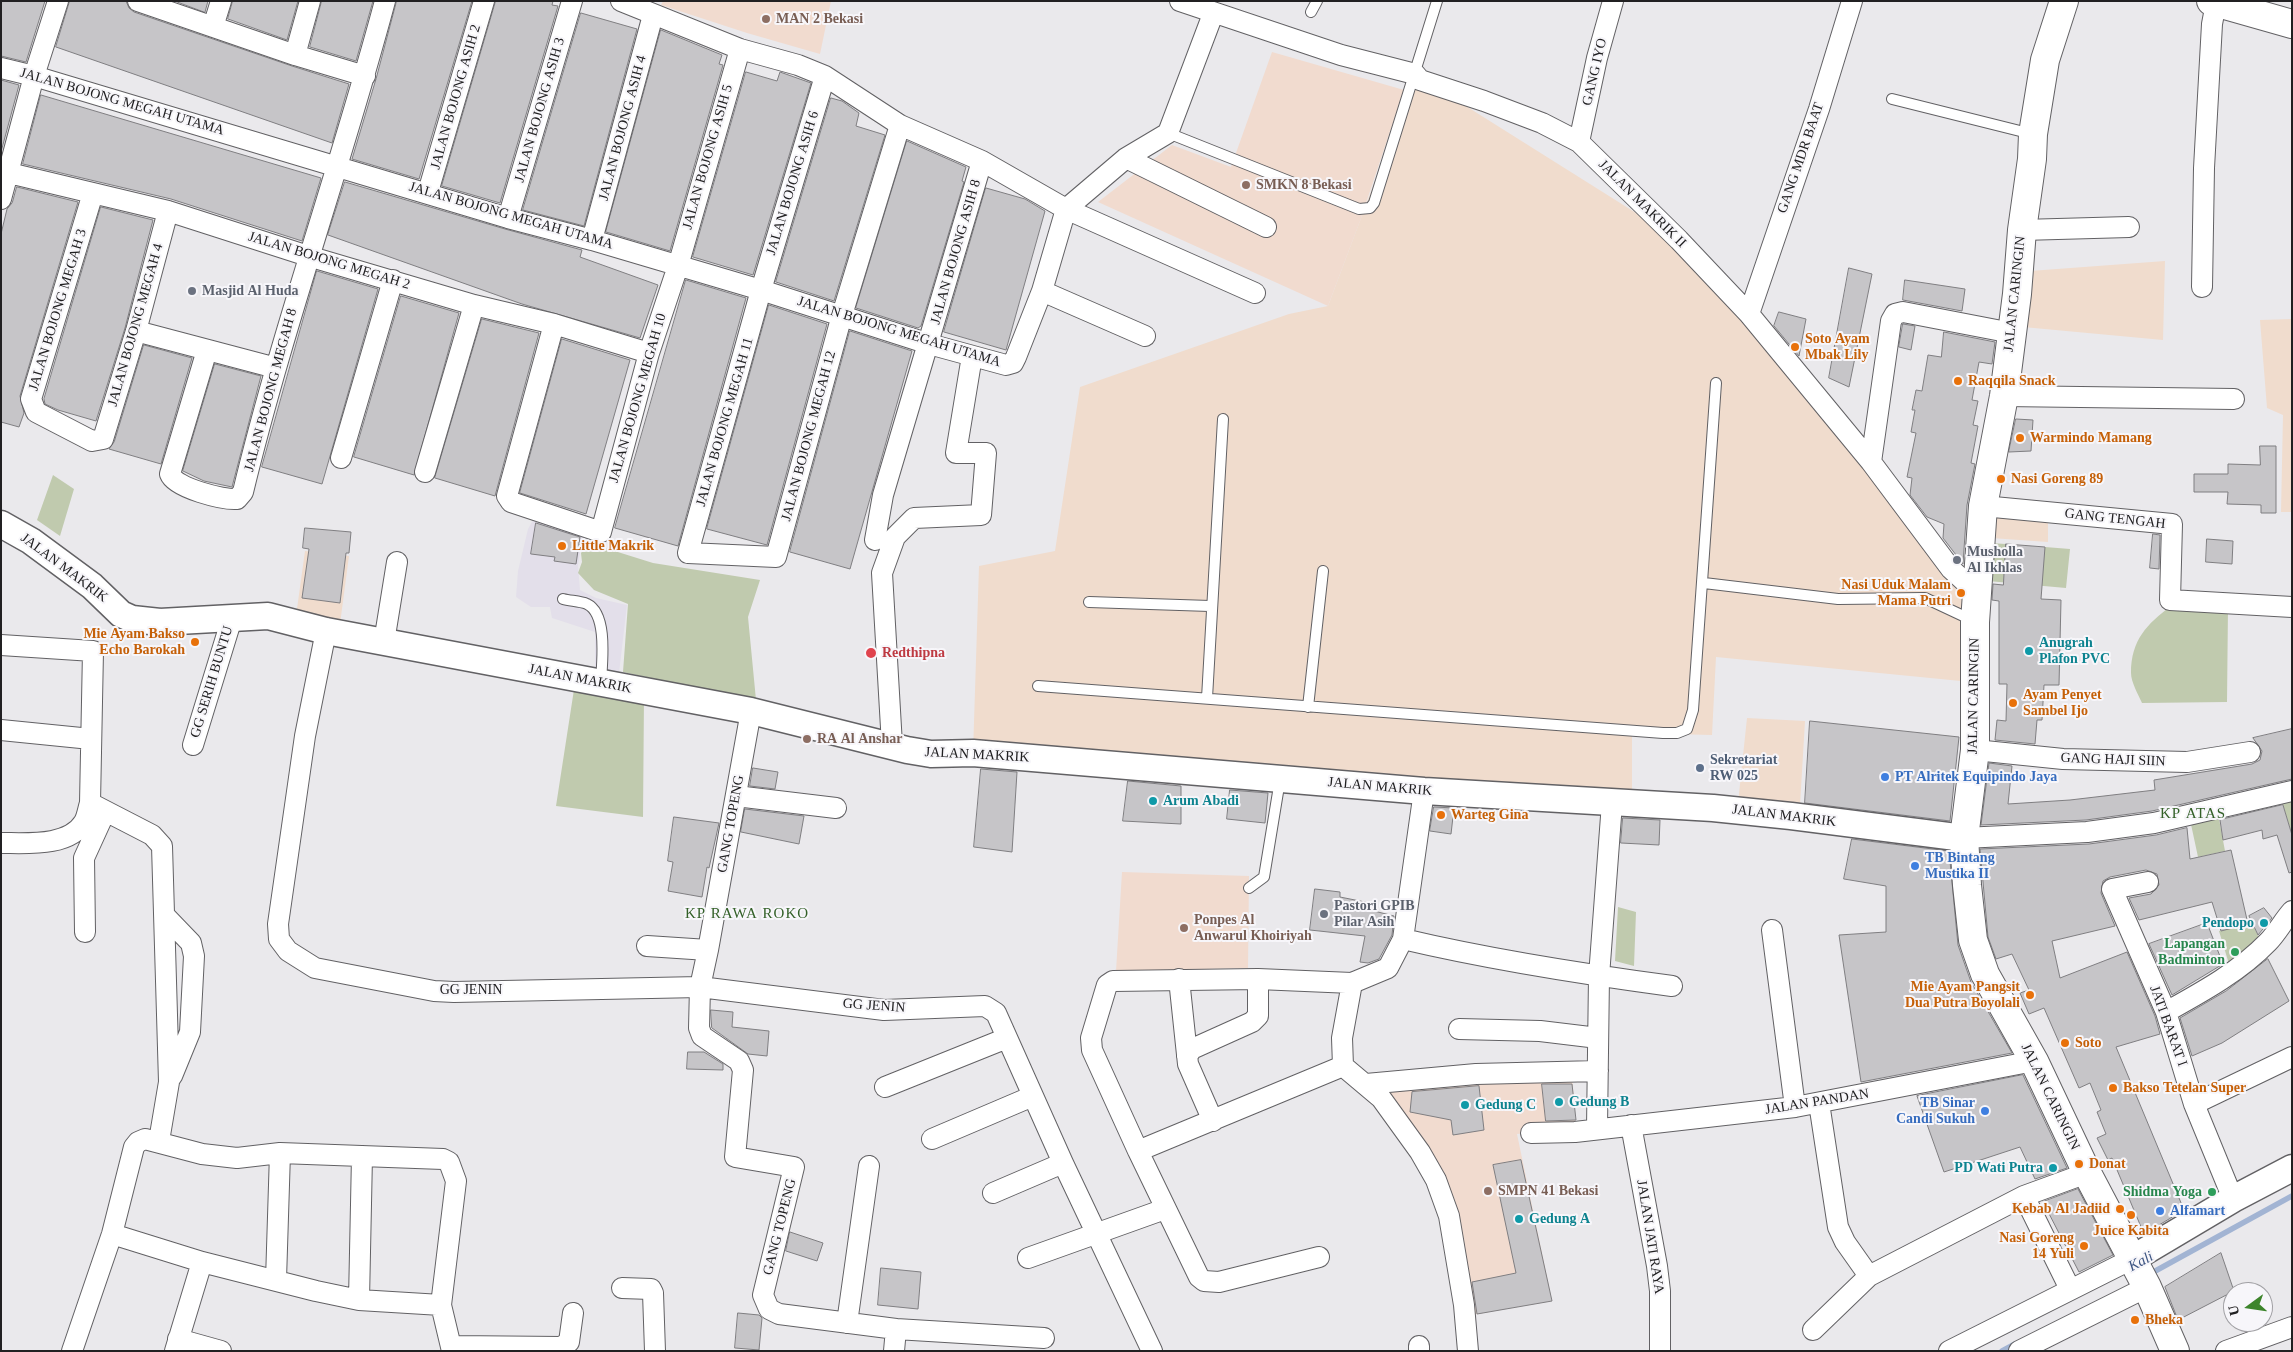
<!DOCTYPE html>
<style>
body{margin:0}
#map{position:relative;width:2293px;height:1352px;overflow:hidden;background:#eae9ec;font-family:"Times New Roman",serif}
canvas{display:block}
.frame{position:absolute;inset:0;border:2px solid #212022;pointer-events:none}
.north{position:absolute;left:2223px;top:1282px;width:50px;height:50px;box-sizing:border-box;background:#f7f6fa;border:1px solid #a1a0a4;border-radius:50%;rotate:256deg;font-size:14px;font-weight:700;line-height:20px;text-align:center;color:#212022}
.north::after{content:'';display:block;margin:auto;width:18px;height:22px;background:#3d852c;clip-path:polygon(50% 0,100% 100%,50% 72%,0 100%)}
</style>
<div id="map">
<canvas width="2293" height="1352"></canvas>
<div class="frame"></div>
<div class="north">U</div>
</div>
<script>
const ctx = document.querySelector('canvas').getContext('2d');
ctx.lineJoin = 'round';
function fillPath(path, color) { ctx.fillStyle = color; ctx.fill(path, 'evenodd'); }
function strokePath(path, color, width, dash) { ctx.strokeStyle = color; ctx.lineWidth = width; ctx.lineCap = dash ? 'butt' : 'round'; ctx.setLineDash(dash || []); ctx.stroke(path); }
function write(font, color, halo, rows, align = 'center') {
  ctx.font = font + ' "Times New Roman",serif'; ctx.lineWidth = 4; ctx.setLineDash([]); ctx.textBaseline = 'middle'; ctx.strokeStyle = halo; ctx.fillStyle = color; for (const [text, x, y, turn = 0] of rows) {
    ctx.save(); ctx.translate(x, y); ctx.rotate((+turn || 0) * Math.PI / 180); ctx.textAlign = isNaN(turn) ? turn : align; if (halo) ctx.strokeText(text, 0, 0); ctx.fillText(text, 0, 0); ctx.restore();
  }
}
const built = new Path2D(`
 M537 513 584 528 578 565 580 590 596 598 627 605 619 673 595 668V632L552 618 550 607H531L516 597 518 571 528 529Z`);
const industrial = new Path2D(`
 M1415 74 1679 240 1977 593 1971 682 1716 657 1712 735 1632 733V792L973 753 979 566 1055 551 1080 387 1289 314 1328 306Z
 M2165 261 2163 340 2023 327 2030 271Z
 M2292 319V512H2281L2283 415 2267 408 2260 320Z
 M1992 514 2048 519V542L1991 538Z
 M305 551 349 556 340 624 296 616Z
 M1747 718 1805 721 1800 805 1738 803Z`);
const education = new Path2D(`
 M663 1H831L820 54 747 33 661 5Z
 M1272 52 1404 90 1360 221 1328 306 1098 202 1172 145 1231 167Z
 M1122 872 1249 876 1248 968 1116 971Z
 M1572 1075 1576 1129 1517 1134 1552 1301 1472 1315 1451 1196 1380 1086Z`);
const green = new Path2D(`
 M53 475 74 489 60 536 37 520Z
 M589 543 653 563 760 580 748 617 756 700 623 672 628 604 594 590 578 573 582 562 581 553Z
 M1990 543 2006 544 2004 571 2045 547 2070 549 2066 588 1988 581Z
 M2171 606 2228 607 2227 702 2142 703C2138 694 2131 682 2131 673 2131 640 2147 624 2171 606Z
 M575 683 644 697 643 817 556 806Z
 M2292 795V835L2281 798Z
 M2217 808 2225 851 2198 857 2189 815Z
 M1618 907 1636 912 1634 966 1615 961Z
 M2252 923 2260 940 2229 964 2219 931Z`);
const stream = new Path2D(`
 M2148 1275 2292 1196
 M2002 1351 2015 1344`);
const building = new Path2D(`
 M1 1H45L26 62 1 56Z
 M70 1H126L129 8 134 12 292 66 349 84 332 143 56 47Z
 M175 1H208L205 12Z
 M233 1H298L287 40 228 19Z
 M322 1H373L356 61 310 47Z
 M397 1H472L419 179 352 159 376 79Z
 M496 1H553L552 5 558 6 500 203 442 186Z
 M581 13 637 29 584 226 523 210Z
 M661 30 722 55 719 64 723 65 670 251 606 232Z
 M746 72 777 81 780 72 811 83 753 275 693 257Z
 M1 80 19 85 1 152Z
 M41 95 321 178 302 241 171 199 23 164Z
 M831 98 842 101 859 113 856 126 885 135 834 301 776 282Z
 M907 141 966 167 962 181 964 182 921 326 918 328 856 308Z
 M345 182 505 229 582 250 580 257 658 285 640 338 522 304 328 235Z
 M17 187 78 202 20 396 24 413 19 427 1 422V234L7 209 12 203Z
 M986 188 1025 199 1045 211 1006 350 944 332Z
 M101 207 153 220 125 328 96 421 58 410 45 404 44 399Z
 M1849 268 1872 274 1849 387 1829 378Z
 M317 271 378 289 322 484 262 467Z
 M686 280 746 298 678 546 615 528Z
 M1905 280 1965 289 1962 311 1903 300Z
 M401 296 459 313 414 475 354 457Z
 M769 305 827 324 767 545 707 529Z
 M1779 312 1806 319 1799 356 1774 326Z
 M482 319 539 333 495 496 435 478Z
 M1903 324 1915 326 1911 350 1899 347Z
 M850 331 912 351 850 569 790 552Z
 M1944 332 1995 342 1992 364 1979 362 1972 400 1978 401 1973 425 1978 426 1971 463 1975 464 1967 505 1963 564 1943 538 1944 524 1927 517 1910 495 1912 478 1907 477 1916 433 1911 432 1915 410H1912L1916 390 1922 391 1928 355 1941 357Z
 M562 339 630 360 586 514 520 493Z
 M144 345 192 358 161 464 109 449 114 442Z
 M215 364 261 376 232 487 204 481 183 471Z
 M2016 419 2033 420 2031 451 2009 452Z
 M2260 446H2276V513H2261V505L2227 504 2228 492H2194V474H2228V464L2260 465Z
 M536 523 580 537 576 564 554 561 555 557 531 554Z
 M305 528 351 532 349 553H346L340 603 302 598 309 549 303 548Z
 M2153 534 2160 535 2159 569 2150 568Z
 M2207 539 2233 541 2232 564 2206 562Z
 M2006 544 2045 547 2041 599 2061 600 2059 685H2044L2042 720H2037L2035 744 1995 740 1997 720 2006 721 2007 684H1999V601L1992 600 1993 584 2003 585Z
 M1810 721 1959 737 1950 821 1805 803Z
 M2292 729V779L2152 811 2086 820 1981 825 1989 763 2012 766 2008 804 2070 800 2155 790 2154 780 2252 764 2260 760 2262 751 2253 738Z
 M753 768 778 772 775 789 750 786Z
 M981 769 1017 772 1012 852 974 847Z
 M1128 781 1181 786V824L1123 821Z
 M1230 790 1268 793 1265 823 1227 819Z
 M2283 805 2292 835V872L2289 873 2277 835 2263 839 2262 830 2223 840 2220 820Z
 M1434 807 1454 808 1451 834 1430 831Z
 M745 809 804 816 799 844 741 832Z
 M674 817 719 823 709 868 707 867 702 897 668 891 673 862 668 861Z
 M1623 818 1660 820 1659 845 1621 843Z
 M2187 828 2190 859 2231 850 2248 924 2221 931 2212 902 2139 920 2129 898 2151 894 2159 885 2157 874 2146 870 2110 877 2103 881 2101 893 2115 926 2052 941 2060 978 2127 952 2155 1016 2160 1034 2116 1047 2184 1210 2144 1234 2112 1158 2108 1160 2097 1138 2106 1134 2097 1112 2101 1110 2090 1083 2079 1088 2044 1008 2029 1014 2020 993 2029 990 2012 954 1996 959 1988 937 1980 849 2089 844 2156 835Z
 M1852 839 1949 851 1958 945 1971 982 2012 1053 1861 1082 1839 935 1886 932V886L1844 879Z
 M1315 889 1340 892V897L1375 904 1374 911 1394 916 1392 935 1379 959 1368 963 1360 962 1365 936 1310 930Z
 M2264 908 2272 918 2258 935 2249 916Z
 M2207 923 2223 964 2172 995 2149 944Z
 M2268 959 2289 1001 2222 1043 2192 1056 2180 1018 2226 991Z
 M711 1010 733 1012 732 1027 769 1031 767 1056 748 1054 712 1028Z
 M688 1052H704L723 1064V1070L687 1069Z
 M2023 1075 2067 1168 2035 1179 2020 1147 1944 1172 1917 1096Z
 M1542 1084H1572L1576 1120 1546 1121Z
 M1479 1086 1484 1130 1453 1135 1451 1120 1410 1112 1412 1092Z
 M1521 1160 1552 1301 1477 1314 1472 1282 1516 1273 1493 1165Z
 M2078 1189 2113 1255 2079 1272 2043 1202Z
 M790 1232 823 1243 817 1261 786 1251Z
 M2221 1253 2234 1291 2178 1320 2165 1287Z
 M881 1268 921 1272 918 1309 878 1305Z
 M738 1313 759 1315 762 1318 759 1350 735 1348Z`);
const service = new Path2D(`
 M1311 12 1317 1
 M1892 99 2032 134
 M1168 133 1359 209 1370 208 1374 203 1437 1
 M1704 583 1838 599 1925 598 1974 621
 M563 599C570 601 580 601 587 604 608 614 602 662 601 682
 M1089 602 1210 606
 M1038 686 1663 733H1677L1687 729 1693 710 1716 383
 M1207 698 1223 419
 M1308 707 1323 571
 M1249 888 1264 877 1280 780`);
const minor = new Path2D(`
 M138 1 295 55 365 76
 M621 1 740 49 798 65 825 76 900 125 982 161 1066 209 1255 293
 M1180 1 1341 55 1415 74 1420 80 1484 101 1542 123 1579 142 1679 240 1749 314 1871 462 1951 569 1977 593
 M213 27 221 1
 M295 55 310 1
 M1 68 34 76 508 218 592 240 761 290 929 344 1006 365 1013 363 1016 357 1042 291 1066 209
 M825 76 761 290 688 553 776 557 842 315 900 125
 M1579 142 1597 58 1613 1
 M1126 158 1266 227
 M9 173 168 211 308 256 474 305 554 324 649 353
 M428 192 484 1
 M93 193 31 399 36 412 92 441 103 439 136 331 168 211
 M1 199 34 76 58 1
 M1066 209 1126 158 1168 133 1213 14
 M508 218 572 1
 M2022 230 2129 227
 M592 240 653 15
 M2202 287 2204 168 2212 24 2216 3
 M1042 291 1145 336
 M1749 314 1819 109 1852 1
 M554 324 507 496 511 502 601 532 649 353 678 266 740 49
 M136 331 276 368
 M207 350 170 474C175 488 223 500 237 499L243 492C283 326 341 166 385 1
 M2004 396 2234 399
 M341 458 393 280
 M1871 462 1891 321 1895 314 1903 312 2012 333
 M425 472 474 305
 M1983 506 2172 524 2170 600 2292 607
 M875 540 883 495 982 161
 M326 631 305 736 278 924 279 939 288 951 315 968 434 991 454 992 700 987 884 1010 985 1006 996 1013 1063 1163 1152 1351
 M384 642 397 562
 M1 645 93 651 90 803C88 809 87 817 84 822 69 847 27 843 1 843
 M751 711 708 950 700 987 699 1028 702 1036 739 1061 743 1070 735 1157 794 1167 763 1295 769 1309 779 1314 896 1329 894 1351
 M1 730 91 739
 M193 745 232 618
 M892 745 882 573 895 537 914 518 981 515 986 453H956L972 356
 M1975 750 2063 759 2187 762 2250 752
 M1424 791 1403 939 1388 968 1352 983 1342 1038 1343 1066 1381 1098 1420 1152 1436 1180 1449 1216 1464 1305 1468 1351
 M736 796 836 808
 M90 803 152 835 162 846 169 1082 159 1141
 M1964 838 2087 832 2154 823 2292 791
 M2148 882 2112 889 2166 1012 2194 1104 2233 1199
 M165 916 191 943 194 956 190 1032 172 1076
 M1772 930 1795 1107
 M85 932 84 858 105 812
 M1403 939C1492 960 1582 974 1672 986
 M647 946 708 950
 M1179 979 1188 1064 1213 1121
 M2166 1012C2202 992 2239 972 2268 942 2277 933 2283 921 2292 911
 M1459 1029 1540 1031 1598 1038
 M1187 1056 1192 1049 1252 1022 1258 1016V979
 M1366 1084 1476 1074 1598 1071
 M885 1087 1007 1038
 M1819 1103 1838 1227 1845 1242 1869 1276
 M2194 1104 2292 1057
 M1631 1125 1657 1266 1660 1291V1351
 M1597 1128 1599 976 1612 803
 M1531 1133 1575 1132 1795 1107 2034 1061
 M932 1139 1033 1096
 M1138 1151 1343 1066
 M993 1193 1063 1163
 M2024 1196 2070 1289
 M112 1234 202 1262 316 1291 359 1300 441 1305
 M1319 1257 1219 1282 1204 1281 1199 1277 1138 1151 1092 1050 1091 1038 1107 985 1113 981 1258 979 1352 983
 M1028 1258 1165 1209
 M276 1280 280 1153
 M622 1288 651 1289 653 1293 655 1351
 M359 1300 362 1156
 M847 1323 869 1166
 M896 1329 1044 1338
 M1813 1330 1869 1276 2024 1196 2087 1173
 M178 1339 221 1351
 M452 1346 561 1347 569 1342 573 1313
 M1419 1346V1351
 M72 1351 112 1234 134 1147 138 1142 145 1139 202 1154 237 1158 280 1153 443 1159 449 1162 456 1181 441 1305 452 1351
 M175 1351 202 1262
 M1949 1351 2132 1259
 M2019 1351 2147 1287
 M2226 1351 2292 1327`);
const tertiary = new Path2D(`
 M1 524 31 541 92 586 121 614 132 619 160 622 268 616 326 631 751 711 907 750 931 754 973 753 1424 791 1713 808 1791 816 1964 838
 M2132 1259 2233 1199 2292 1168`);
const secondary = new Path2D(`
 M2064 1 2045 60 2033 134 2032 159 2022 230 2017 294 2004 396 1983 506 1975 622V750L1964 838 1967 885 1973 940 1985 974 2034 1061 2087 1173 2147 1287 2175 1351
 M2211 1 2292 24`);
const markers = [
 [766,19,5,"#8d6e63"],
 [1246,185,5,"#8d6e63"],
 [192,291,5,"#6b7280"],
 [1795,347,5,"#e8710a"],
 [1958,381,5,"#e8710a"],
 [2020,438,5,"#e8710a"],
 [2001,479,5,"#e8710a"],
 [562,546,5,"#e8710a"],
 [1957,560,5,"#6b7280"],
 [1961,593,5,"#e8710a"],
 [195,642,5,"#e8710a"],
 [2029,651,5,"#0f9aa8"],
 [871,653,6,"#e0444e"],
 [2013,703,5,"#e8710a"],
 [807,739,5,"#8d6e63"],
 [1700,768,5,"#5c6f8a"],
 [1885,777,5,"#3f7fe0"],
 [1153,801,5,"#0f9aa8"],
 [1441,815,5,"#e8710a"],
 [1915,866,5,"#3f7fe0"],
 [1324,914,5,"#6b7280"],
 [2264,923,5,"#0f9aa8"],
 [1184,928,5,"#8d6e63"],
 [2235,952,5,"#2e9e5b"],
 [2030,995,5,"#e8710a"],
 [2065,1043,5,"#e8710a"],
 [2113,1088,5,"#e8710a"],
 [1559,1102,5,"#0f9aa8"],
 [1465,1105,5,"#0f9aa8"],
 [1985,1111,5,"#3f7fe0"],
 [2079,1164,5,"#e8710a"],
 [2053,1168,5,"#0f9aa8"],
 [1488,1191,5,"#8d6e63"],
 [2212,1192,5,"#2e9e5b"],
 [2120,1209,5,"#e8710a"],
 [2160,1211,5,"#3f7fe0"],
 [2131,1215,5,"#e8710a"],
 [1519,1219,5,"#0f9aa8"],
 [2084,1246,5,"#e8710a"],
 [2135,1320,5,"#e8710a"]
];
const educationNames = [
 ["MAN 2 Bekasi",776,19],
 ["SMKN 8 Bekasi",1256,185],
 ["RA Al Anshar",817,739],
 ["Ponpes Al",1194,920],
 ["Anwarul Khoiriyah",1194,936],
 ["SMPN 41 Bekasi",1498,1191]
];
const streetNames = [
 ["GANG IYO",1595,72,-77],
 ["JALAN BOJONG ASIH 2",456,97,-74],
 ["JALAN BOJONG MEGAH UTAMA",122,102,16],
 ["JALAN BOJONG ASIH 3",540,110,-74],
 ["JALAN BOJONG ASIH 4",623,128,-75],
 ["JALAN BOJONG ASIH 5",708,157,-74],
 ["GANG MDR BAAT",1801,158,-71],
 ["JALAN BOJONG ASIH 6",793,183,-73],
 ["JALAN MAKRIK II",1642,204,45],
 ["JALAN BOJONG MEGAH UTAMA",511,216,16],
 ["JALAN BOJONG ASIH 8",956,252,-74],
 ["JALAN BOJONG MEGAH 2",329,261,17],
 ["JALAN CARINGIN",2015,294,-84],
 ["JALAN BOJONG MEGAH 3",58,310,-73],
 ["JALAN BOJONG MEGAH 4",136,325,-74],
 ["JALAN BOJONG MEGAH UTAMA",899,332,17],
 ["JALAN BOJONG MEGAH 8",271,390,-75],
 ["JALAN BOJONG MEGAH 10",638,398,-74],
 ["JALAN BOJONG MEGAH 11",725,422,-74],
 ["JALAN BOJONG MEGAH 12",809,436,-75],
 ["GANG TENGAH",2115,519,6],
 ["JALAN MAKRIK",64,568,37],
 ["JALAN MAKRIK",580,679,11],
 ["GG SERIH BUNTU",212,682,-73],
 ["JALAN CARINGIN",1974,696,-89],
 ["JALAN MAKRIK",977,755,3],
 ["GANG HAJI SIIN",2113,760,2],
 ["JALAN MAKRIK",1380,787,5],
 ["JALAN MAKRIK",1784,816,7],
 ["GANG TOPENG",731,824,-80],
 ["GG JENIN",471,990],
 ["GG JENIN",874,1006,4],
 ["JATI BARAT I",2168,1026,70],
 ["JALAN CARINGIN",2050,1097,64],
 ["JALAN PANDAN",1817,1102,-9],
 ["GANG TOPENG",780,1227,-76],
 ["JALAN JATI RAYA",1650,1237,81]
];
const worshipNames = [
 ["Masjid Al Huda",202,291],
 ["Musholla",1967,552],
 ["Al Ikhlas",1967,568],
 ["Pastori GPIB",1334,906],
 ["Pilar Asih",1334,922]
];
const foodNames = [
 ["Soto Ayam",1805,339],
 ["Mbak Lily",1805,355],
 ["Raqqila Snack",1968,381],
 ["Warmindo Mamang",2030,438],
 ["Nasi Goreng 89",2011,479],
 ["Little Makrik",572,546],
 ["Nasi Uduk Malam",1951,585,"right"],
 ["Mama Putri",1951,601,"right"],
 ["Mie Ayam Bakso",185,634,"right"],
 ["Echo Barokah",185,650,"right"],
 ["Ayam Penyet",2023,695],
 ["Sambel Ijo",2023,711],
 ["Warteg Gina",1451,815],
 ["Mie Ayam Pangsit",2020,987,"right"],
 ["Dua Putra Boyolali",2020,1003,"right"],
 ["Soto",2075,1043],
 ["Bakso Tetelan Super",2123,1088],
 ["Donat",2089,1164],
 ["Kebab Al Jadiid",2110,1209,"right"],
 ["Juice Kabita",2131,1231,"center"],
 ["Nasi Goreng",2074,1238,"right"],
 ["14 Yuli",2074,1254,"right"],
 ["Bheka",2145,1320]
];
const cultureNames = [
 ["Anugrah",2039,643],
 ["Plafon PVC",2039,659],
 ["Arum Abadi",1163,801],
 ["Pendopo",2254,923,"right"],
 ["Gedung B",1569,1102],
 ["Gedung C",1475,1105],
 ["PD Wati Putra",2043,1168,"right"],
 ["Gedung A",1529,1219]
];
const healthNames = [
 ["Redthipna",882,653]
];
const serviceNames = [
 ["Sekretariat",1710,760],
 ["RW 025",1710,776]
];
const shopNames = [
 ["PT Alritek Equipindo Jaya",1895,777],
 ["TB Bintang",1925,858],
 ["Mustika II",1925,874],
 ["TB Sinar",1975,1103,"right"],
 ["Candi Sukuh",1975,1119,"right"],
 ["Alfamart",2170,1211]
];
const leisureNames = [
 ["Lapangan",2225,944],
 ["Badminton",2225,960],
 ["Shidma Yoga",2202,1192]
];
const neighbourhoodNames = [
 ["KP ATAS",2193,814],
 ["KP RAWA ROKO",747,914]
];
const waterNames = [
 ["Kali",2141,1262,-28]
];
fillPath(built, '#e3dfea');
fillPath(industrial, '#f0dccd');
fillPath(education, '#f1dbcf');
fillPath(green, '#c0caae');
strokePath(stream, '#a2b4d3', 5.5);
fillPath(building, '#c6c5c8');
strokePath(building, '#7f7e81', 1);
strokePath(service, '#626164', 12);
strokePath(minor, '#626164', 22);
strokePath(tertiary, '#626164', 29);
strokePath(secondary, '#626164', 30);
strokePath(service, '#fff', 10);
strokePath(minor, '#fff', 20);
strokePath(tertiary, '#fff', 26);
strokePath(secondary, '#fff', 28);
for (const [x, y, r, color] of markers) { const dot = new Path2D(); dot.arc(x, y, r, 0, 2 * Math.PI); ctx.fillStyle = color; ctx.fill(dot); strokePath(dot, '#f7f6fa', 2); }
write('bold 14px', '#785e54', '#f7f6fa', educationNames, 'left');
write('14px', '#212022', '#f7f6fa', streetNames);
write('bold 14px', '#5b616d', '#f7f6fa', worshipNames, 'left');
write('bold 14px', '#c56008', '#f7f6fa', foodNames, 'left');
write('bold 14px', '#0d838f', '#f7f6fa', cultureNames, 'left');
write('bold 14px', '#be3a42', '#f7f6fa', healthNames, 'left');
write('bold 14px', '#4e5e75', '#f7f6fa', serviceNames, 'left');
write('bold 14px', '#366cbe', '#f7f6fa', shopNames, 'left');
write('bold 14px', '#27864d', '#f7f6fa', leisureNames, 'right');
ctx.letterSpacing = '1px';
write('15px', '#336028', '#f7f6fa', neighbourhoodNames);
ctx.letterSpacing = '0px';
write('italic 15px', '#3e5683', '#f7f6fa', waterNames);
</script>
